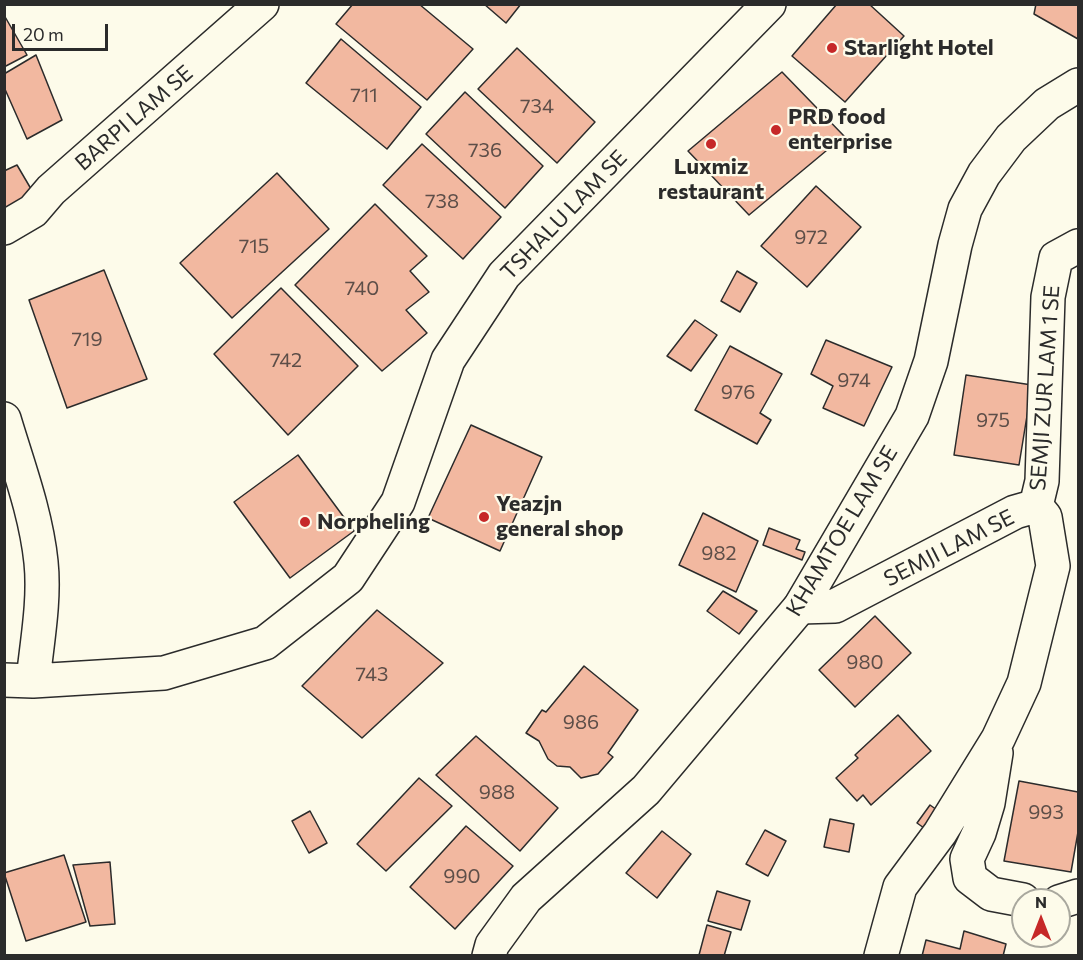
<!DOCTYPE html>
<style>
body{margin:0}
#map{position:relative;width:1083px;height:960px;overflow:hidden;background:#fdfbea;font-family:Commissioner,sans-serif}
canvas{display:block}
.frame{position:absolute;inset:0;border:6px solid #2b2b2b;pointer-events:none}
.north{position:absolute;left:1011px;top:888px;width:60px;height:60px;box-sizing:border-box;background:#fdfbea;border:2px solid #a9a89e;border-radius:50%;rotate:0deg;font-size:16px;font-weight:700;line-height:24px;text-align:center;color:#2b2b2b}
.north::after{content:'';display:block;margin:auto;width:21px;height:27px;background:#c62828;clip-path:polygon(50% 0,100% 100%,50% 72%,0 100%)}
.scale{position:absolute;left:12px;top:24px;width:96px;height:27px;box-sizing:border-box;border:3px solid #2b2b2b;border-top:0;padding-left:8px;font-size:18px;line-height:21px;white-space:nowrap;color:#2b2b2b;-webkit-text-stroke:4px #fdfbea;paint-order:stroke}
</style>
<div id="map">
<canvas width="1083" height="960"></canvas>
<div class="frame"></div>
<div class="north">N</div>
<div class="scale">20 m</div>
</div>
<script>
const ctx = document.querySelector('canvas').getContext('2d');
ctx.lineJoin = 'round';
function fillPath(path, color) { ctx.fillStyle = color; ctx.fill(path, 'evenodd'); }
function strokePath(path, color, width, dash) { ctx.strokeStyle = color; ctx.lineWidth = width; ctx.lineCap = dash ? 'butt' : 'round'; ctx.setLineDash(dash || []); ctx.stroke(path); }
function write(font, color, halo, rows, align = 'center') {
  ctx.font = font + ' Commissioner,sans-serif'; ctx.lineWidth = 4.5; ctx.setLineDash([]); ctx.textBaseline = 'middle'; ctx.strokeStyle = halo; ctx.fillStyle = color; for (const [text, x, y, turn = 0] of rows) {
    ctx.save(); ctx.translate(x, y); ctx.rotate((+turn || 0) * Math.PI / 180); ctx.textAlign = isNaN(turn) ? turn : align; if (halo) ctx.strokeText(text, 0, 0); ctx.fillText(text, 0, 0); ctx.restore();
  }
}
const building = new Path2D(`
 M353 4H419L473 49 427 100 336 24Z
 M484 4H521L506 23Z
 M837 4H869L904 36 845 102 792 56Z
 M1036 4H1078V39L1034 14Z
 M4 15 27 55 4 67Z
 M341 39 421 107 387 149 306 83Z
 M517 48 595 122 557 163 478 89Z
 M36 55 62 120 27 139 4 87V74Z
 M782 72 844 136 749 215 688 151Z
 M465 92 543 166 505 208 426 134Z
 M422 144 501 217 463 259 383 185Z
 M17 165 34 194 4 211V171Z
 M277 173 329 229 232 318 180 263Z
 M816 186 861 227 807 287 761 246Z
 M375 204 427 256 410 271 429 292 406 310 427 333 382 371 295 285Z
 M104 270 147 379 67 408 29 300Z
 M737 271 757 283 740 312 721 301Z
 M281 288 358 366 288 435 214 354Z
 M695 320 717 335 691 371 667 356Z
 M826 340 892 367 864 426 823 408 833 386 811 374Z
 M730 346 782 374 760 413 771 420 757 444 695 410Z
 M966 375 1032 385 1019 465 954 455Z
 M471 425 542 457 500 551 428 518Z
 M298 455 354 531 290 578 234 502Z
 M703 513 758 541 736 592 679 565Z
 M769 528 800 540 796 549 805 552 802 560 763 545Z
 M723 591 757 611 739 634 707 611Z
 M377 610 443 663 362 738 302 686Z
 M875 616 911 653 855 707 819 670Z
 M584 666 638 710 608 753 613 757 598 774 581 778 570 767 557 766 548 759 539 741 526 733 542 710 546 712Z
 M898 715 931 751 871 805 863 795 857 801 836 778 858 758 855 755Z
 M476 736 558 808 520 851 436 775Z
 M419 778 452 806 386 871 357 844Z
 M1019 781 1078 792V832L1071 872 1004 861Z
 M930 805 944 815 931 833 917 823Z
 M310 811 327 843 309 853 292 821Z
 M830 819 854 824 849 852 824 847Z
 M466 826 513 866 455 929 410 887Z
 M765 830 786 841 768 876 746 864Z
 M662 831 691 854 657 898 626 873Z
 M64 855 86 922 26 941 4 873Z
 M110 862 115 924 90 926 73 865Z
 M717 891 750 901 741 930 708 921Z
 M707 925 731 932 724 956 699 955Z
 M964 931 1006 944 1003 956H922L926 940 960 949Z`);
const minor = new Path2D(`
 M4 228 33 211 51 190 262 4
 M4 419C18 466 36 513 41 562 45 600 37 642 33 681
 M1036 506 1042 481 1048 297 1056 258 1078 246
 M800 607 835 606 1015 512 1036 506 1045 517 1053 566 1024 683 998 739 940 833 900 887 881 956
 M4 680 33 681 164 673 265 643 348 578 398 502 448 360 504 275 769 4
 M996 753 988 803 979 833 967 859 970 878 991 894 1023 900
 M1059 902 1078 896`);
const major = new Path2D(`
 M489 956 492 945 526 898 646 790 800 607 912 416 931 361 955 245 965 209 984 174 1011 138 1047 104 1078 85`);
const markers = [
 [832,48,6,"#c62828"],
 [776,130,6,"#c62828"],
 [711,144,6,"#c62828"],
 [484,517,6,"#c62828"],
 [305,522,6,"#c62828"]
];
const numberNames = [
 ["711",364,95],
 ["734",537,106],
 ["736",485,150],
 ["738",442,201],
 ["972",811,237],
 ["715",254,246],
 ["740",362,288],
 ["719",87,339],
 ["742",286,360],
 ["974",854,380],
 ["976",738,392],
 ["975",993,420],
 ["982",719,553],
 ["980",865,662],
 ["743",372,674],
 ["986",581,722],
 ["988",497,792],
 ["993",1046,812],
 ["990",462,876]
];
const poiNames = [
 ["Starlight Hotel",844,48],
 ["PRD food",788,117],
 ["enterprise",788,142],
 ["Luxmiz",711,167,"center"],
 ["restaurant",711,192,"center"],
 ["Yeazjn",496,504],
 ["general shop",496,529],
 ["Norpheling",317,522]
];
const streetNames = [
 ["BARPI LAM SE",134,118,-41],
 ["TSHALU LAM SE",564,215,-46],
 ["SEMJI ZUR LAM 1 SE",1045,388,-86],
 ["KHAMTOE LAM SE",842,531,-59],
 ["SEMJI LAM SE",949,548,-27]
];
fillPath(building, '#f2b8a0');
strokePath(building, '#2b2b2b', 1.5);
strokePath(minor, '#2b2b2b', 36);
strokePath(major, '#2b2b2b', 36);
strokePath(minor, '#fdfbea', 33);
strokePath(major, '#fdfbea', 33);
for (const [x, y, r, color] of markers) { const dot = new Path2D(); dot.arc(x, y, r, 0, 2 * Math.PI); ctx.fillStyle = color; ctx.fill(dot); strokePath(dot, '#fdfbea', 2); }
write('20px', '#5d4e48', null, numberNames);
write('bold 22px', '#2b2b2b', '#fdfbea', poiNames, 'left');
write('22px', '#2b2b2b', '#fdfbea', streetNames);
</script>
